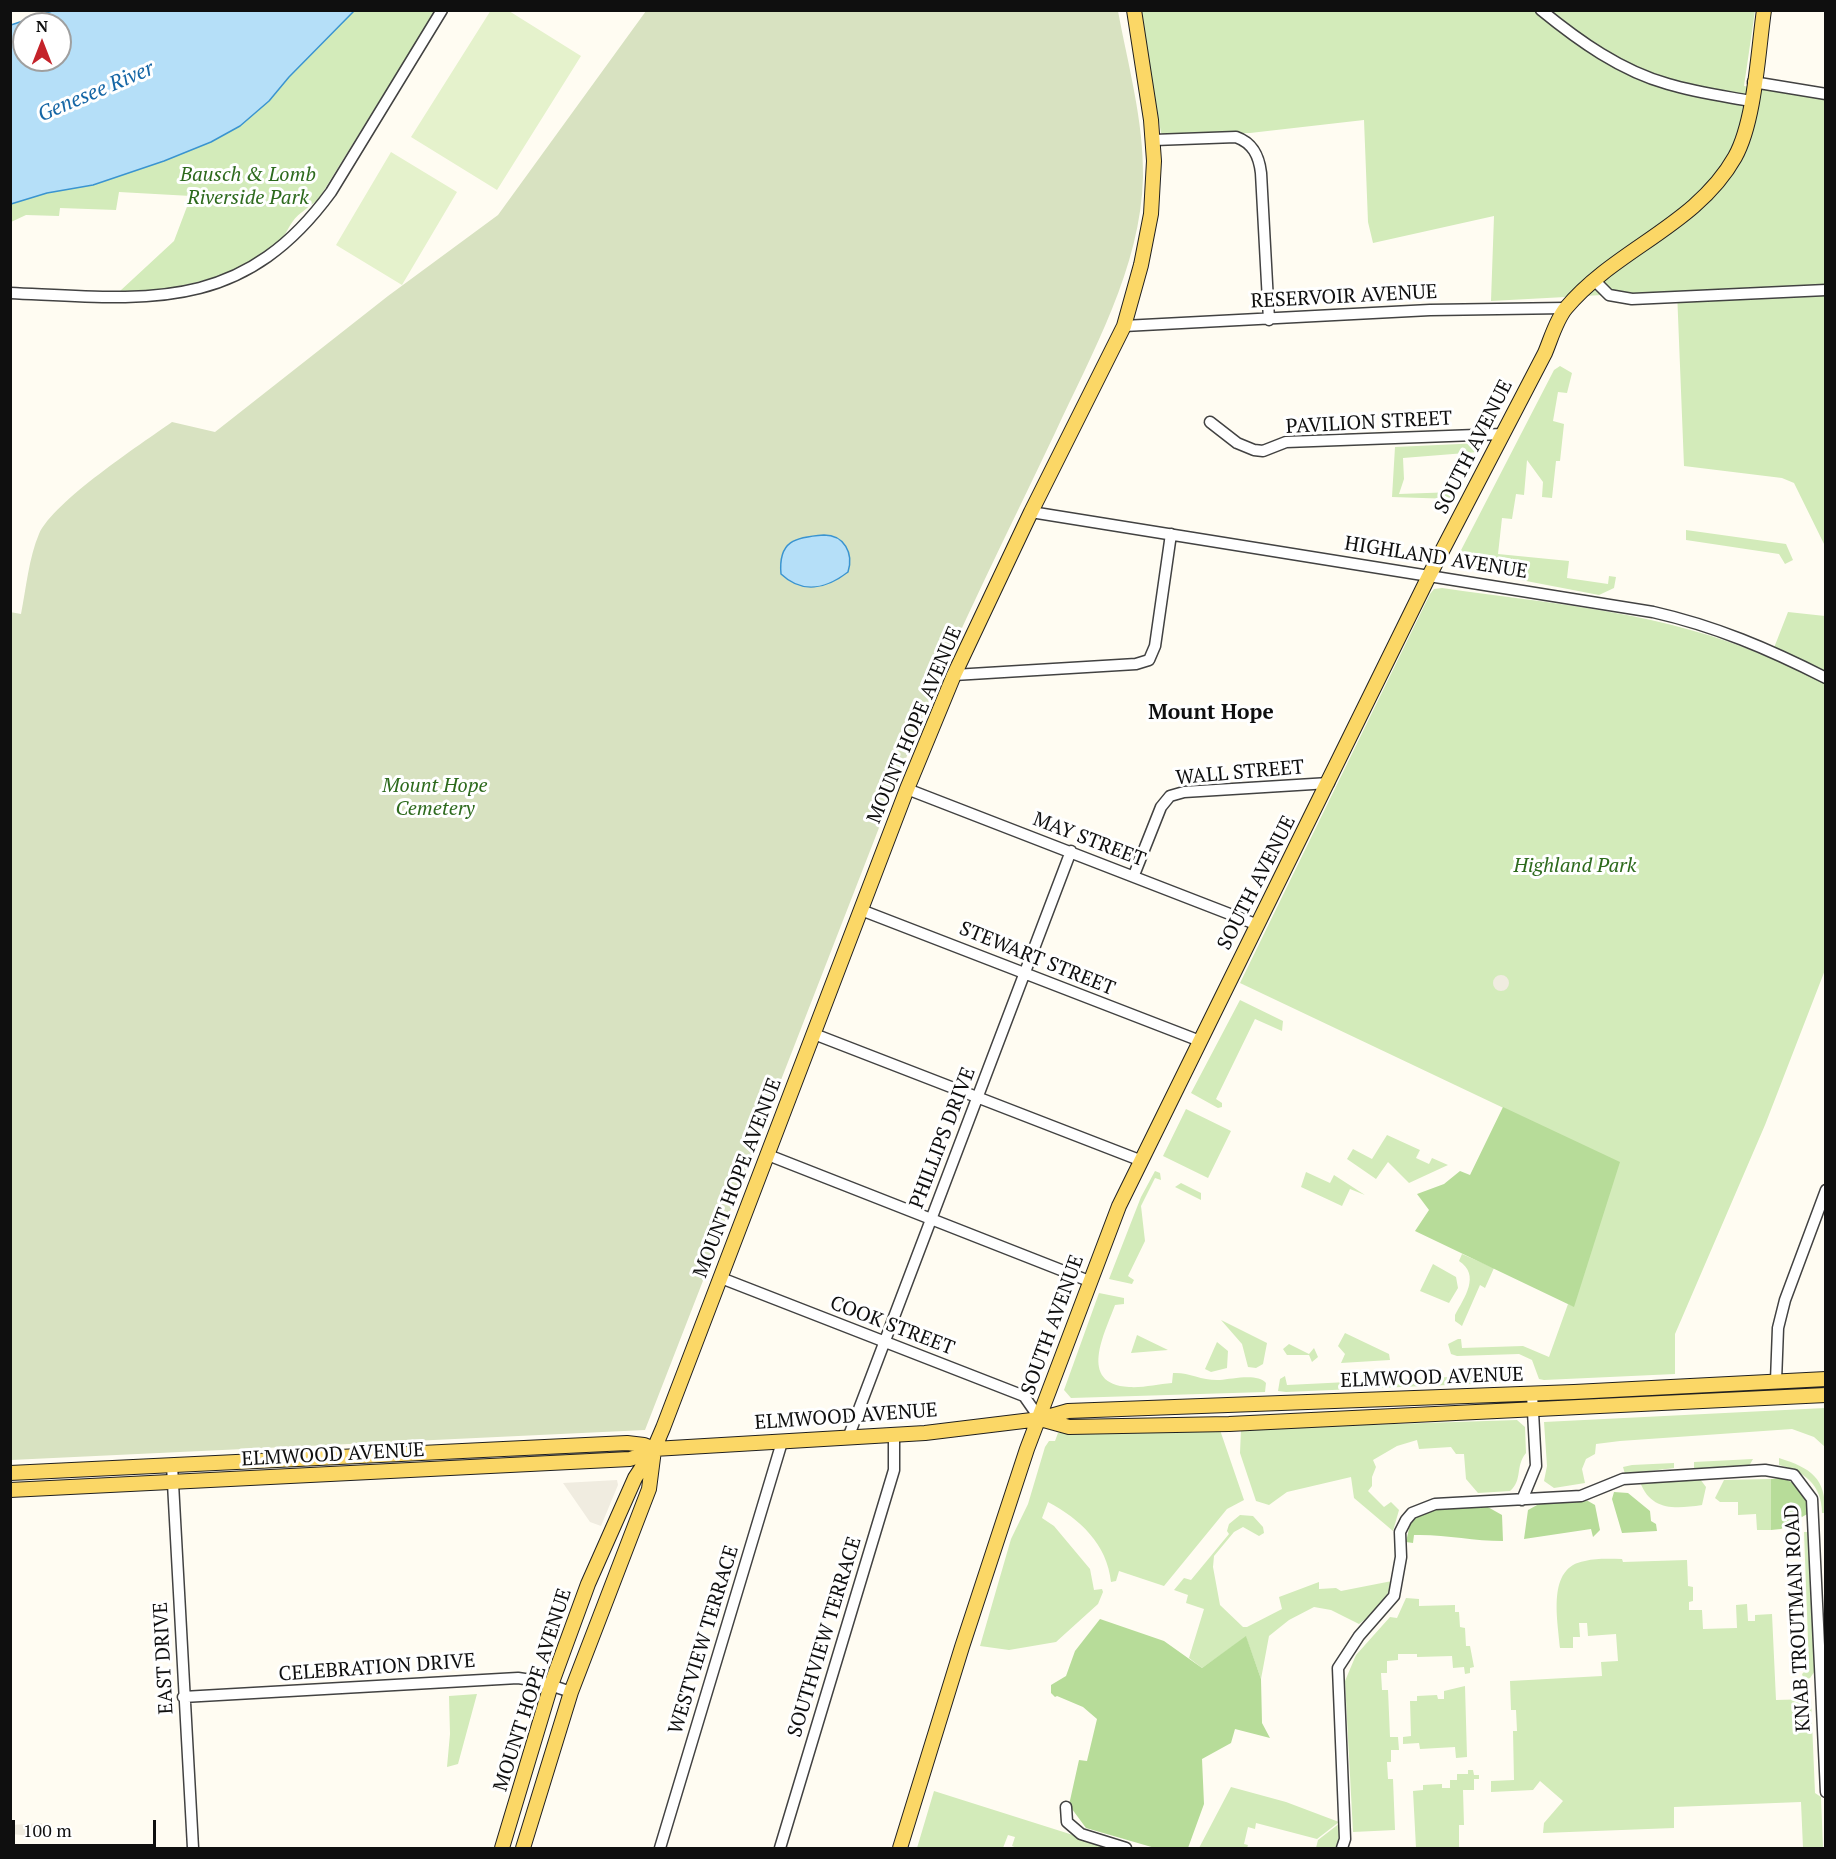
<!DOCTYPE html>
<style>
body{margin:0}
#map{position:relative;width:1836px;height:1859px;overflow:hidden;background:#fffcf2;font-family:"PT Serif",serif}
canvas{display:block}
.frame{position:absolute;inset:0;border:12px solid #0f0f0f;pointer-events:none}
.north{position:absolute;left:12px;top:12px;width:60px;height:60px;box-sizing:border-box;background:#fff;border:2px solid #9f9f9f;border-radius:50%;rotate:0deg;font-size:16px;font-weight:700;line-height:24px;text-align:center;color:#0f0f0f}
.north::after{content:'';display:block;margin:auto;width:21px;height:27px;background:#c4232a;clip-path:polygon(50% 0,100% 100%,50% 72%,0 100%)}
.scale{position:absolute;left:12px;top:1820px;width:144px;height:27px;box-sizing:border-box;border:3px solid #0f0f0f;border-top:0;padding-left:8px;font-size:18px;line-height:21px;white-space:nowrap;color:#0f0f0f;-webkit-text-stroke:4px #fff;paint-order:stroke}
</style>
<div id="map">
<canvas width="1836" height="1859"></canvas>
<div class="frame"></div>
<div class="north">N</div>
<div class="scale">100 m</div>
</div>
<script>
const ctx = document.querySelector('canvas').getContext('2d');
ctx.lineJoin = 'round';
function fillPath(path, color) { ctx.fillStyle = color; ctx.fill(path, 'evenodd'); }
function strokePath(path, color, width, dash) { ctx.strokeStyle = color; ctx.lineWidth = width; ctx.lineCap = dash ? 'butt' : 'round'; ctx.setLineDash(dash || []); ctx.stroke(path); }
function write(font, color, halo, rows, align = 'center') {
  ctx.font = font + ' "PT Serif",serif'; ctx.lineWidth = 6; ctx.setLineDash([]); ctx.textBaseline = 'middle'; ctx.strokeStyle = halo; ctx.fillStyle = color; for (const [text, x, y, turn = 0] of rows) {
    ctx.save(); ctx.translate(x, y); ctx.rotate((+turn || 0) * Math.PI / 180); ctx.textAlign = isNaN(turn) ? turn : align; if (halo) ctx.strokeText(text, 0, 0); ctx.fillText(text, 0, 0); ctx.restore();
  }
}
const green = new Path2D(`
 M354 11H435L318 200C309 207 299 213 293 221 289 226 287 232 283 237 248 276 170 293 120 291L174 241 191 196 119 192 116 210 60 208 59 216 26 215 11 222V204L47 193 93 185 164 161 211 142 239 126 269 101 289 77Z
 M1140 11H1755L1744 86 1825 99V546L1794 483 1782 478 1684 466 1677 291 1491 301 1494 216 1373 243 1368 222 1364 120 1250 133 1165 135 1161 133Z
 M1560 366 1572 373 1567 393 1558 392 1553 421 1564 424 1560 461H1556L1552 498 1542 497 1543 482 1527 460 1524 495 1516 494 1512 519 1502 518 1498 554 1569 561 1567 578 1608 584 1609 576 1616 577 1614 588 1599 595 1521 580 1520 574 1461 565 1458 556 1554 370Z
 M1481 443 1478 452 1403 458 1404 479 1399 494 1455 492 1458 489 1453 499 1392 497 1395 447Z
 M1686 530 1786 544 1793 560 1785 564 1779 554 1686 540Z
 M1442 588C1553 604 1666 612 1770 658L1788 612 1825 616V970L1765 1125 1675 1334V1374L1544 1380 1539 1379 1532 1360 1519 1354 1457 1356 1451 1354 1448 1344 1458 1339H1461L1462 1348 1523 1346 1549 1357 1568 1304 1574 1306 1550 1130 1240 983 1430 594 1434 589Z
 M1240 1000 1283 1021 1282 1031 1255 1019 1216 1099 1222 1103V1107L1218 1108 1191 1093Z
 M1186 1109 1231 1131 1208 1178 1163 1156Z
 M1387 1135 1420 1150 1416 1158 1429 1164 1432 1158 1448 1165 1409 1183 1388 1162 1376 1179 1347 1159 1353 1149 1372 1159Z
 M1155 1171 1160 1173 1161 1180 1155 1178 1141 1206 1145 1241 1128 1276 1134 1280 1132 1284 1109 1279 1141 1197Z
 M1306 1172 1330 1183 1334 1175 1365 1195 1350 1189 1342 1206 1301 1187Z
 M1181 1183 1201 1193V1200L1175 1187Z
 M1462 1254 1494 1268 1485 1288 1480 1285 1462 1326 1455 1321V1315C1464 1298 1481 1275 1459 1261Z
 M1433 1264 1456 1277 1458 1288 1449 1303 1420 1291Z
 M1099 1293 1124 1298V1304L1115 1305C1105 1333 1077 1384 1129 1387 1143 1388 1158 1384 1172 1383L1173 1373C1189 1372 1202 1381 1220 1380 1232 1379 1258 1373 1266 1383L1265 1392 1071 1398 1064 1390Z
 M1221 1320 1267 1343 1263 1364 1256 1368 1248 1367 1242 1344Z
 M1345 1333 1389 1354 1390 1360 1341 1363 1345 1354 1338 1346Z
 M1137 1335 1168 1350 1131 1353Z
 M1217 1342 1228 1351 1227 1368 1211 1372 1205 1369Z
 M1289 1344 1309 1354 1314 1348 1318 1357 1312 1362 1309 1355H1287L1283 1349Z
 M1516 1366 1521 1370 1523 1378 1517 1382 1286 1392 1278 1391 1280 1379 1285 1376 1287 1385 1511 1374Z
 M1825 1408V1447L1814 1437 1792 1429 1620 1441 1596 1444 1595 1454 1586 1459 1582 1469 1585 1483 1554 1488 1544 1481 1547 1466 1544 1422Z
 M1517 1420 1525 1427 1526 1453C1515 1466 1523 1480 1510 1491L1478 1493 1466 1479 1464 1454H1456L1451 1447 1419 1449 1417 1440 1397 1446 1373 1460 1376 1467 1372 1477V1486L1368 1491 1384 1507 1391 1502 1399 1510 1393 1531 1354 1498 1351 1477 1287 1492 1269 1505 1256 1501 1240 1453 1241 1429Z
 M1220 1430 1244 1500 1227 1509 1164 1586 1119 1571 1116 1581 1111 1582C1107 1544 1080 1519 1048 1502L1042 1518 1054 1526 1090 1569 1094 1590 1102 1589 1103 1592 1098 1604 1056 1642 1009 1650 980 1646 1011 1539 1028 1504 1045 1447 1049 1441H1055L1058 1433Z
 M1779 1458C1811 1468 1826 1478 1825 1513H1822C1822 1485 1804 1471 1779 1465Z
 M1753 1459 1749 1466 1694 1469V1462Z
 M1674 1463V1468L1625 1474 1623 1467 1632 1465Z
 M1700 1479 1706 1487 1702 1505C1675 1509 1651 1511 1640 1482Z
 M1771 1479V1530H1757L1756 1514 1738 1515V1502H1720L1715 1498 1724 1480Z
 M1240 1515 1253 1516 1263 1527 1264 1533 1259 1536 1243 1527 1234 1532 1214 1556 1213 1567 1220 1605 1243 1627H1247L1282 1609 1279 1597 1319 1582V1589L1336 1588 1341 1591 1392 1581C1390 1597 1372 1615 1359 1624L1331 1610 1314 1607 1289 1620 1269 1636 1261 1679 1246 1637 1202 1668 1189 1658 1204 1609 1186 1603 1188 1595 1174 1590 1184 1578 1191 1580 1229 1534 1227 1531 1229 1524Z
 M1804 1532H1809L1815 1671 1810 1678 1804 1680 1802 1674 1809 1667Z
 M1622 1559 1623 1562 1687 1560 1688 1586 1693 1587V1601L1689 1602V1610H1702L1703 1629 1737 1628 1736 1605 1747 1604 1748 1621H1755V1615L1772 1614 1776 1700 1811 1699 1815 1793 1821 1797 1823 1848H1803L1801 1802 1674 1807V1828L1543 1833 1544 1823 1563 1801 1540 1781 1533 1790 1491 1792V1781L1514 1780 1513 1731H1517L1516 1710H1511L1510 1681 1602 1676 1601 1662 1618 1661 1616 1634 1588 1636 1587 1623H1579L1580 1637H1573V1648H1560C1558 1620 1546 1567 1585 1561 1597 1558 1610 1559 1622 1559Z
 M1406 1598 1419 1599V1606L1455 1605V1612H1459L1460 1627 1465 1628 1466 1646H1470L1474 1667 1470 1668V1673L1465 1674 1464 1667 1453 1668 1452 1656 1417 1657V1654H1398V1660L1387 1661V1673H1381L1382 1690H1388L1390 1737H1398L1399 1750H1391V1762H1387L1388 1779H1393L1395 1830 1353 1832 1345 1681 1356 1655 1390 1617 1397 1618Z
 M1465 1686 1467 1757 1456 1758 1455 1747 1420 1749 1419 1743 1403 1744V1737L1411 1736 1410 1701H1417V1696L1437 1695 1438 1699H1444V1691Z
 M477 1694 458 1764 447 1767 450 1734 449 1696Z
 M1468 1770H1473L1474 1775H1479V1779H1474V1790H1463L1464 1825H1459V1848H1416L1413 1791 1423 1790V1785L1442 1784V1788H1450V1780H1457V1774H1468Z
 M1231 1787 1286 1802 1339 1822 1317 1839 1256 1823 1255 1829 1248 1827 1244 1844 1248 1845 1247 1848H1199Z
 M934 1791 1114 1848H1017L1012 1846 1015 1837 1008 1835 1003 1848H917Z
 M1340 1823 1338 1848H1316L1318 1840Z`);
const forest = new Path2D(`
 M1503 1107 1620 1162 1574 1307 1415 1231 1429 1210 1417 1194 1444 1184 1460 1171 1470 1175Z
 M1783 1478C1800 1485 1806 1495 1809 1513L1781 1529 1771 1530V1479Z
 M1614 1492 1628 1493 1650 1511 1651 1521 1656 1524 1657 1531 1622 1533 1612 1499Z
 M1588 1501 1595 1505 1600 1530 1593 1537 1591 1529 1524 1539 1528 1510 1539 1504Z
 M1486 1506 1502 1515 1503 1541C1473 1541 1444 1534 1414 1535L1413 1543 1406 1542 1411 1520 1429 1510Z
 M1100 1619 1164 1641 1202 1668 1246 1636 1261 1679 1262 1723 1270 1738 1235 1729 1231 1743 1202 1759 1204 1804 1188 1848H1155L1086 1828 1069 1805 1079 1760 1087 1761 1097 1719 1083 1707 1057 1696 1055 1697 1051 1693V1685L1066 1676 1075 1651Z`);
const cemetery = new Path2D(`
 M646 11H1118C1128 65 1144 122 1143 177 1141 267 1092 353 1055 433 1008 532 959 629 917 730L645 1430 11 1460 10 612 21 614C26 589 29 557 39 534 54 501 141 444 172 422L215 432 388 296 498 215Z`);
const pitch = new Path2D(`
 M491 10 509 11 581 56 497 190 411 137Z
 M391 152 457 192 402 285 336 245Z`);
const plaza = new Path2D(`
 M1493 983a8 8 0 1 1 16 0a8 8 0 1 1-16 0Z
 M617 1480 618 1485 601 1526 590 1522 563 1483Z
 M42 1823V1837L11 1834V1825Z`);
const water = new Path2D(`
 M55 10H354V11L289 77 269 101 240 126 211 142 164 161 93 185 47 193 11 204V25ZM24 24H60V60H24Z
 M824 535C844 535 854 553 848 572 826 589 802 594 781 574 778 541 795 537 824 535Z`);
const minor = new Path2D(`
 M1541 10C1579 41 1621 71 1668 84 1695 92 1723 96 1750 101
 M1753 82 1826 94
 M1154 140 1236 137C1253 143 1259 156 1261 173L1269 320
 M1595 281 1609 295 1632 299 1826 290
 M10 293C145 299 241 315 331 192L442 10
 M1124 326 1430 310 1566 308
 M1210 422 1237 443 1254 450 1263 451 1286 442 1503 434
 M1031 512 1653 612C1715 626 1769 649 1826 678
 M954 675 1136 664 1149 660 1155 646 1171 534
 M907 789 1258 925
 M1134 875 1161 807 1170 796 1184 792 1329 783
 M861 910 1200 1041
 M814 1034 1142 1161
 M768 1155 1089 1281
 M721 1278 1024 1396 1040 1419
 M1776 1381 1778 1328 1785 1300 1826 1190
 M848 1438 1071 851
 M172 1465 193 1848
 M1522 1500 1536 1466 1532 1394
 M183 1697 518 1678 538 1681 571 1692
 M1066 1807 1067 1822 1081 1834 1126 1848
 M660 1848 782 1442
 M780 1848 894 1470V1435
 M1342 1848 1345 1839 1338 1668 1359 1636 1394 1596 1401 1557 1400 1532 1406 1520 1412 1513 1435 1504 1581 1496 1623 1479 1765 1470 1794 1475 1812 1499 1826 1792`);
const major = new Path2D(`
 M1040 1419 1069 1427 1229 1424 1826 1395
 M10 1473 627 1443 644 1445 654 1449 925 1433 1040 1419 1068 1411 1574 1392 1826 1379
 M10 1490 630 1459 650 1452
 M502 1848 551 1685 588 1584 635 1478 654 1449 663 1428 907 789 954 675 1031 512 1124 326 1141 265 1151 214 1154 161 1151 120 1134 10
 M523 1848 571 1692 649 1489 654 1450
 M900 1848 962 1647 1027 1449 1119 1206 1430 574 1545 353C1551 339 1556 320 1566 308 1615 249 1696 226 1735 157 1755 121 1758 52 1764 10`);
const parkNames = [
 ["Bausch & Lomb",248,175],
 ["Riverside Park",248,198],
 ["Mount Hope",435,786],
 ["Cemetery",435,809],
 ["Highland Park",1575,866]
];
const streetNames = [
 ["RESERVOIR AVENUE",1344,297,-3],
 ["PAVILION STREET",1369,423,-3],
 ["SOUTH AVENUE",1474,447,-63],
 ["HIGHLAND AVENUE",1436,558,9],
 ["MOUNT HOPE AVENUE",915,725,-67],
 ["WALL STREET",1240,773,-5],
 ["MAY STREET",1089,840,21],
 ["SOUTH AVENUE",1257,883,-63],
 ["STEWART STREET",1037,959,22],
 ["PHILLIPS DRIVE",943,1138,-69],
 ["MOUNT HOPE AVENUE",738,1178,-69],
 ["SOUTH AVENUE",1053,1325,-70],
 ["COOK STREET",892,1326,21],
 ["ELMWOOD AVENUE",1432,1378,-2],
 ["ELMWOOD AVENUE",846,1417,-4],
 ["ELMWOOD AVENUE",333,1455,-3],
 ["KNAB TROUTMAN ROAD",1798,1618,-93],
 ["SOUTHVIEW TERRACE",825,1637,-73],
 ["WESTVIEW TERRACE",704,1640,-73],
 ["EAST DRIVE",164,1658,-93],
 ["CELEBRATION DRIVE",377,1668,-4],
 ["MOUNT HOPE AVENUE",533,1690,-72]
];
const waterNames = [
 ["Genesee River",96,92,-23]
];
const neighbourhoodNames = [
 ["Mount Hope",1211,713]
];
fillPath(green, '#d3ebba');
fillPath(forest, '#b7dc99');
fillPath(cemetery, '#d8e2c1');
fillPath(pitch, '#e5f2cc');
fillPath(plaza, '#f0ece0');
fillPath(water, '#b5dff8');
strokePath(water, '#3a94d0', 1.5);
strokePath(minor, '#424242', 13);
strokePath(major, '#202020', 16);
strokePath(minor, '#fff', 10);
strokePath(major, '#fbd766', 14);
write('italic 20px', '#2d6a1d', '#fff', parkNames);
write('20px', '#0f0f0f', '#fff', streetNames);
write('italic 21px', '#1566a5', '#fff', waterNames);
write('bold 21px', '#0f0f0f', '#fff', neighbourhoodNames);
</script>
